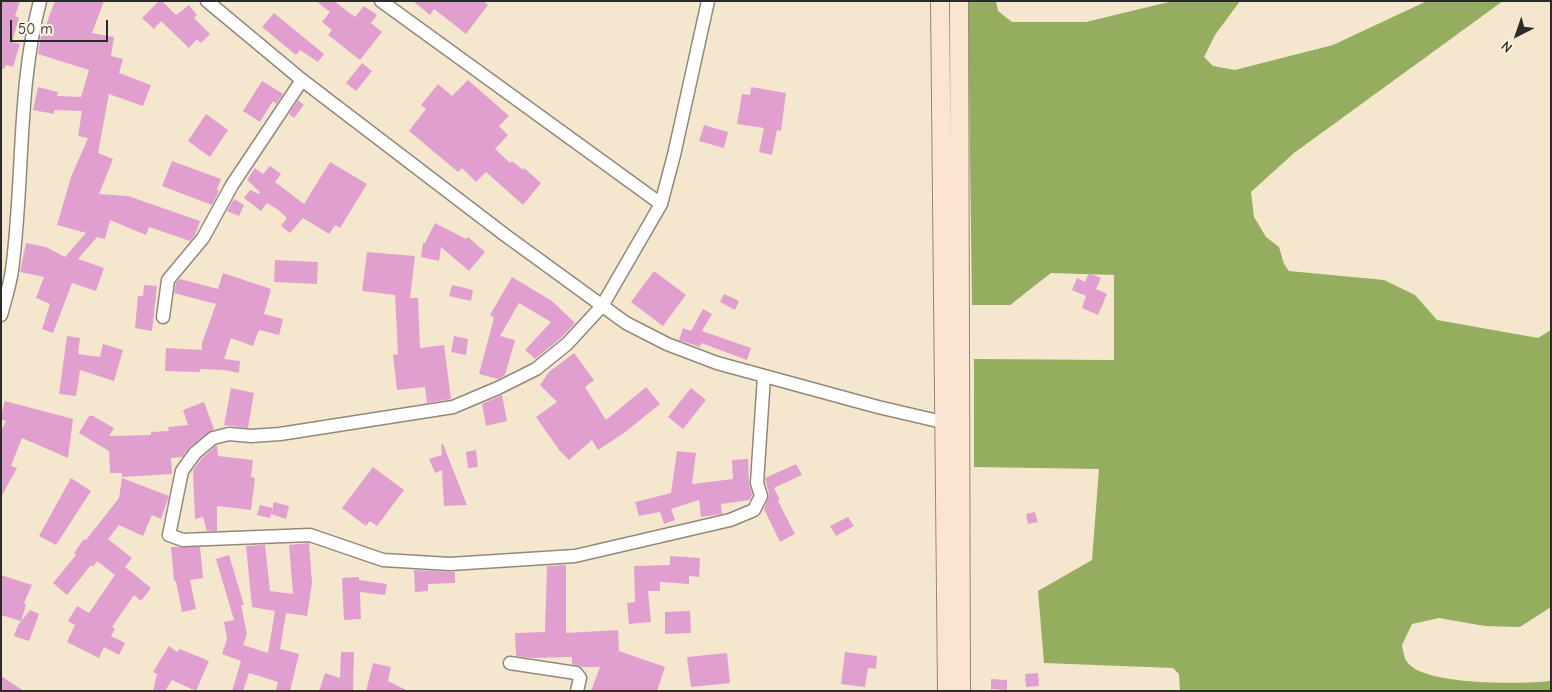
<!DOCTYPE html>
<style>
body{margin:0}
#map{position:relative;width:1552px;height:692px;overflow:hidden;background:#f5e7cd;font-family:"Comic Neue",sans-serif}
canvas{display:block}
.frame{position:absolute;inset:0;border:2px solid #2b2b2b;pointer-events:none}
.north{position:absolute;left:1492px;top:10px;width:50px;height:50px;-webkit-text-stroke:4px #fcf5e5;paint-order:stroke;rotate:221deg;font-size:14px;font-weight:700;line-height:20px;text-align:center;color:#2b2b2b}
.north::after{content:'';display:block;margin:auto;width:18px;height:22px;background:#2b2b2b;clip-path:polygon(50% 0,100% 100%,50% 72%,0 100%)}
.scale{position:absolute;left:10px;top:20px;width:98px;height:22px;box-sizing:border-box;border:2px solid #2b2b2b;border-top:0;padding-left:6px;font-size:15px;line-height:18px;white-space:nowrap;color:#2b2b2b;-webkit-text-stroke:4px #fcf5e5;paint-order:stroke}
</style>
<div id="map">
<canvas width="1552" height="692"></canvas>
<div class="frame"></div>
<div class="north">N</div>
<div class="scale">50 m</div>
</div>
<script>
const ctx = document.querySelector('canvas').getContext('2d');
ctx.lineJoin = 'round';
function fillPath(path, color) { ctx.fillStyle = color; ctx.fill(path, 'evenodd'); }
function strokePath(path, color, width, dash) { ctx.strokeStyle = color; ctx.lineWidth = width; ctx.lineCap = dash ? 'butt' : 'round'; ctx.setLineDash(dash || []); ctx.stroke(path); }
const forest = new Path2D(`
 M968 1H996L998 11 1012 22H1086L1173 1H1240L1215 35 1204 57 1213 66 1235 70 1333 45 1427 1H1503L1294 153 1251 192 1254 217 1266 237 1279 247 1284 264 1289 271 1384 280 1415 295 1437 320 1538 338 1551 330V607L1520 627 1485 626 1439 618 1412 624 1402 645C1403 650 1404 659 1408 663 1426 686 1523 684 1551 681V691H1180L1179 674 1173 668 1044 663 1038 591 1092 560 1099 469 974 467V359L1114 360V275L1051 273 1010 305H972Z`);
const building = new Path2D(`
 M1 1H20L15 16 19 18 12 42 20 44 13 67 6 65 4 69 1 68Z
 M55 1H104L92 33 114 37 111 56 123 59 119 73 151 85 143 106 109 94 98 153 113 159 99 194 128 196 200 221 195 235 190 241 149 227 146 235 110 220 105 239 97 237 78 259 104 268 96 291 72 283 53 333 42 329 50 304 36 298 44 277 20 272 26 243 46 247 65 257 86 233 57 225 71 177 88 138 78 136 82 111 54 110V114L33 110 38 87 58 92 57 96 81 97 89 70 38 54 43 23 46 25Z
 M159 1H162L176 15 189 5 197 15 194 18 210 34 201 43 197 39 189 48 161 21 154 29 142 18Z
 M316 1H334L355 17 364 6 377 15 371 23 382 32 360 60 328 35 332 30 322 22 330 12Z
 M413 1H483L488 5 466 34 434 9 430 15Z
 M274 13 324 54 318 62 300 50 296 55 262 27Z
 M362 63 372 71 356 91 346 83Z
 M468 80 509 116 499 126 508 135 495 149 510 163 512 161 523 170 524 168 541 183 523 205 486 172 476 182 462 168 458 172 409 131 426 109 421 105 438 84 452 96Z
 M262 81 283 94 276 104 273 101 260 122 243 111Z
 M751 87 786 93 781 131 777 130 772 155 759 152 764 128 737 124 742 94 750 95Z
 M298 100 304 105 294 118 289 114Z
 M206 114 228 130 210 157 188 141Z
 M704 125 728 132 724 148 699 141Z
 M172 161 221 179 217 190 219 191 212 205 162 186Z
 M330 162 367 184 340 228 335 225 329 234 303 218 290 233 281 226 287 218 277 209 267 203 261 211 244 198 250 190 259 194 260 192 247 180 255 168 263 174 270 166 281 174 275 182 304 204Z
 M234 199 244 205 239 216 227 211Z
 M435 223 466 239 468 237 485 252 469 271 441 247 439 261 421 257 423 243H425Z
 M367 252 415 256 410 298H418L420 348 444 345 451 399 427 403 425 387 397 390 393 355 398 354 395 295 362 291Z
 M275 260 318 262 317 284 274 282Z
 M654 271 686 295 663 326 631 302Z
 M223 273 271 289 264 314 283 319 279 335 259 330 253 346 231 338 224 359 240 361 239 373 224 370 200 369V372L165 371 166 348 202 350V343L216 304 174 293 176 283 180 279 218 289Z
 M1089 273 1101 278 1096 289 1107 294 1098 315 1082 308 1086 296 1072 290 1077 278 1085 282Z
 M512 277 552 301 575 323 561 338 535 359 525 350 551 322 519 303 500 336 515 340 505 375 498 379 479 374 494 318 490 315Z
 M144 285 157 286 152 331 135 328 138 296H143Z
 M452 285 473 290 471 301 449 296Z
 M724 294 739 301 735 310 720 302Z
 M703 309 712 314 702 331 751 348 747 360 701 343 700 347 679 340 683 328 691 331Z
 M67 336 80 338 78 354 100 357 103 344 123 350 114 381 80 370 76 396 59 394Z
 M454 336 468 339 466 355 451 352Z
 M574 353 594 380 585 387 606 420 646 387 660 404 624 433 598 450 592 440 569 460 559 450 536 417 557 402 540 385 549 372Z
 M231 388 254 393 248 428 224 425Z
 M691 388 706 400 683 429 668 417Z
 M502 395 507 421 486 426 482 404Z
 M5 401 73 419 68 458 22 438 11 466 17 468 1 497V431L6 421 1 419V416Z
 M204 402 214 429 190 447 182 457 171 458 172 474 122 477V473H110L109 451 79 433 89 416H93L114 428 109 436 151 435V432L169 431 168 427 188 425 183 410Z
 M443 444 452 467 467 505 444 506 442 470 435 473 429 459 442 455 441 445Z
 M217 445 218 456 253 460 251 477 255 478 251 510 217 506V531H207L203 517 195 519 193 470 201 459Z
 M476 450 478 467 468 468 466 452Z
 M677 451 696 453 692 484 733 479 732 460 748 459 749 483 752 495 750 500 721 504 722 514 701 517 699 500 671 509 675 520 664 524 660 512 639 516 635 502 671 493Z
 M796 464 802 475 774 488 780 500 778 501 795 534 780 542 764 509 769 494 765 478Z
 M373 467 404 490 377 526 370 521 366 526 342 508Z
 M71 478 91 491 56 545 39 536Z
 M122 478 169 496 161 519 152 515 143 536 119 525 108 539 132 558 125 567 151 588 141 601 134 595 112 627 115 629 111 636 125 643 119 655 104 647 99 658 67 642 75 625 68 621 77 606 89 613 115 575 97 561 93 567 91 565 67 595 53 583 76 555 74 553 84 539 86 540 119 498Z
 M274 502 289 506 286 519 271 514Z
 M260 505 273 508 270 518 257 515Z
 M1035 512 1038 522 1028 524 1026 514Z
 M848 517 854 526 836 536 830 526Z
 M309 543 312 583 307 616 286 613 280 649 299 654 290 691H276L278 682 249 673 243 691H232L241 661 222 654 227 639 224 622 234 620 216 559 229 555 244 605H241L247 634 243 645 268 653 275 611 252 607 246 546 265 545 270 591 293 594 289 545Z
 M171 547H200L203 578 190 580 196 609 182 612 176 581H174Z
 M670 556 700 558 699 577 689 576V584L660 582V591H648L651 622 629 624 627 603 635 602 634 566 670 565Z
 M566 565V633L618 630 619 651 665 667 657 691H591L600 667H582L572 664V657L532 658 516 656 515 633 545 632 547 566Z
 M414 570 455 572V583L428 584V591L415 592Z
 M1 575 32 585 24 603 26 605 21 621 1 615Z
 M359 577V580L387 584 385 595 360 592 361 619 344 620 342 578Z
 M30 610 39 614 29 641 14 636 18 625Z
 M690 611 691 633 665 634V612Z
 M169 646 177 652 180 649 209 661 196 691 172 680 165 691H153L157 674 153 672Z
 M341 652H354L353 691H319L325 673 340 678Z
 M845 652 877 656 876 669 868 668 865 687 841 684Z
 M727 653 730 683 691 687 687 657Z
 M373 663 391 667 388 681 408 691H366Z
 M1038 673 1039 686 1026 687 1025 674Z
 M1 676 24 691H1Z
 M991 679 1007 680V690L991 689Z`);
const minor = new Path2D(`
 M207 1 302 80 505 235 626 323 667 344 717 363 878 407 951 424
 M381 1 661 204
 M708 1 674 155 661 204 602 306 567 344 536 369 498 388 453 407 280 434 251 436 229 434 213 438 195 453 182 471 169 535 183 540 310 535 383 560 450 564 575 556 730 520 754 510 761 496 757 483 764 376
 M1 315C5 300 10 285 12 270 24 181 17 89 40 1
 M163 317 168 280 203 238 232 185 302 80
 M510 663 576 673 580 678 577 691`);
const secondary = new Path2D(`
 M940 1 947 691
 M959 1 961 691`);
fillPath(forest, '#95ad5f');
fillPath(building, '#e19fd0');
strokePath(minor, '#90897c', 15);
strokePath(secondary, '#90897c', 20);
strokePath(minor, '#fff', 12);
strokePath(secondary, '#fce5d0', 18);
</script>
